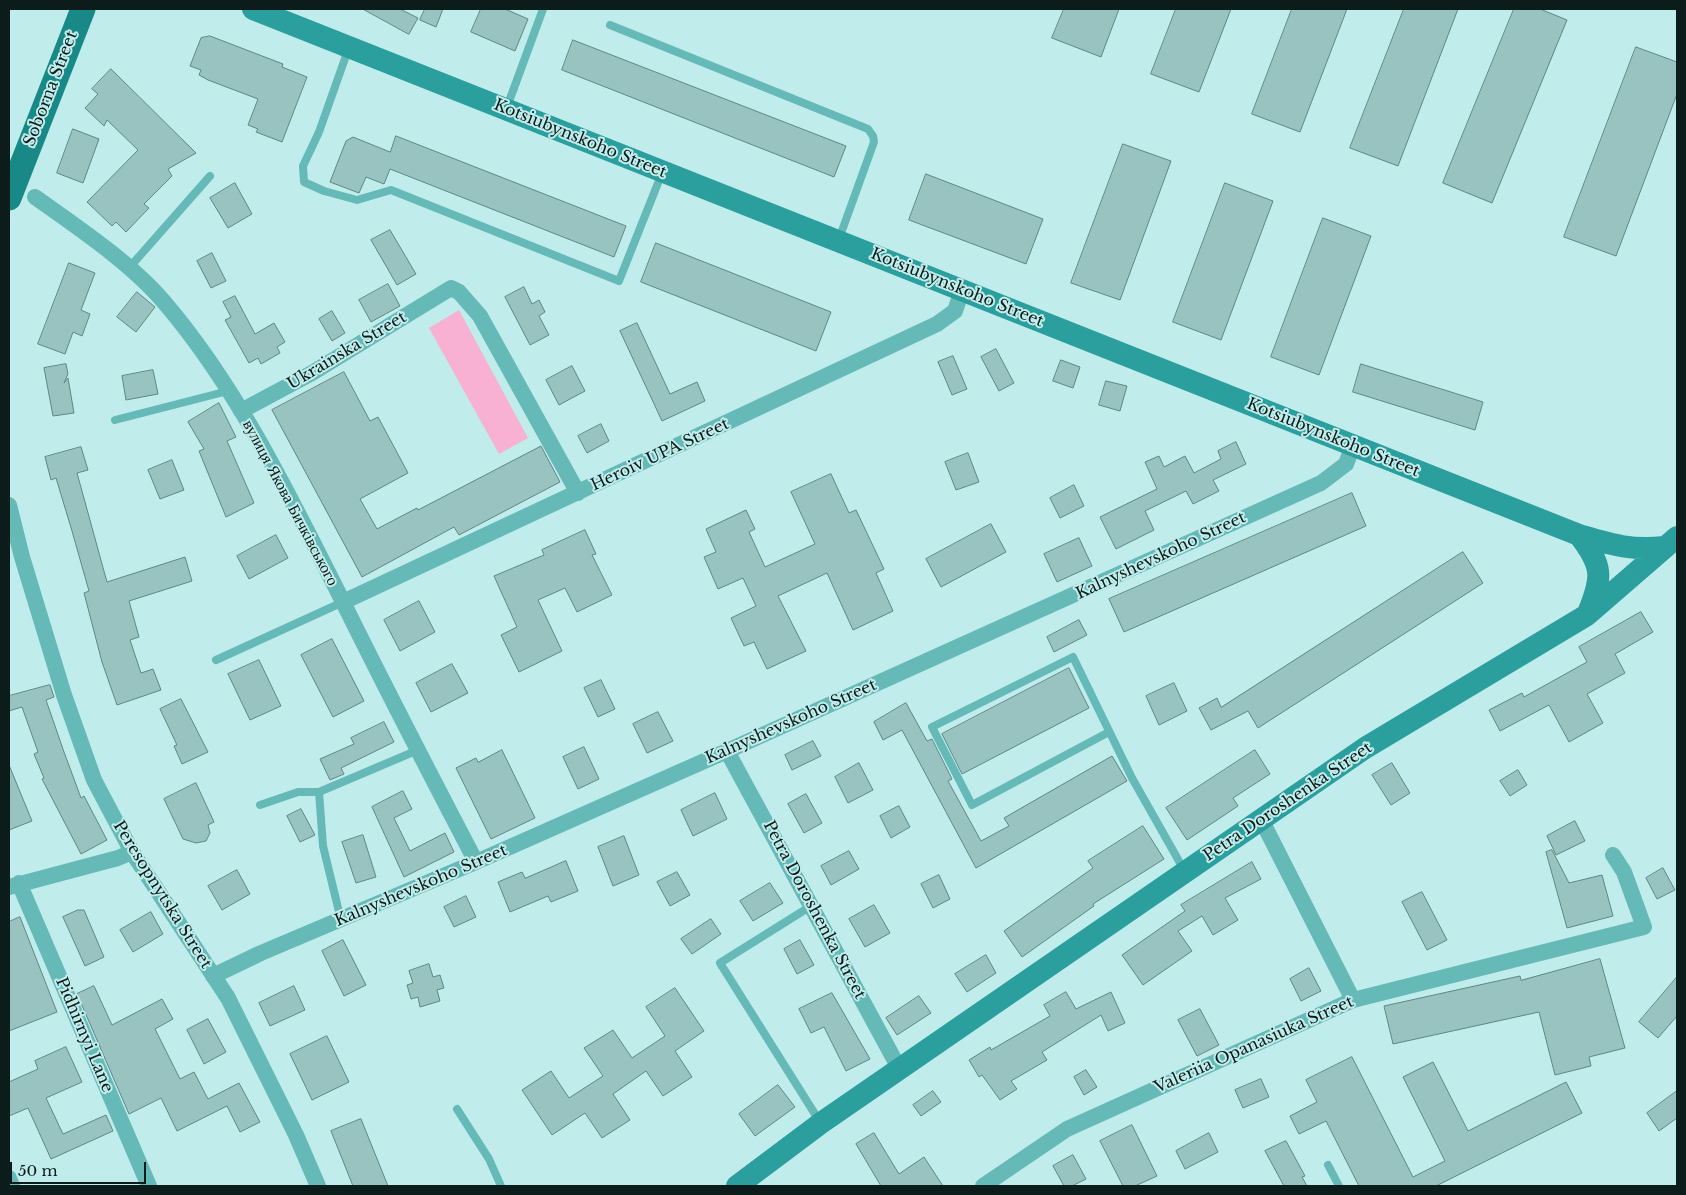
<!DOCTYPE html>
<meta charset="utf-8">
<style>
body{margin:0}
#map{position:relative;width:1686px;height:1195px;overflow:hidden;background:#c0edeb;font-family:"Libre Baskerville",serif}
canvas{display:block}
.frame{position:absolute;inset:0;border:10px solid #0b1c1b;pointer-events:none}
.scale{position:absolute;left:10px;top:1162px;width:136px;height:22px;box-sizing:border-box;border:2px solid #0b1c1b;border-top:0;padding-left:6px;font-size:15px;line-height:18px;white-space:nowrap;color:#0b1c1b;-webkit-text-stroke:4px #c0edeb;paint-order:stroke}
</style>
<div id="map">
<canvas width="1686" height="1195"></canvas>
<div class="frame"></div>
<div class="scale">50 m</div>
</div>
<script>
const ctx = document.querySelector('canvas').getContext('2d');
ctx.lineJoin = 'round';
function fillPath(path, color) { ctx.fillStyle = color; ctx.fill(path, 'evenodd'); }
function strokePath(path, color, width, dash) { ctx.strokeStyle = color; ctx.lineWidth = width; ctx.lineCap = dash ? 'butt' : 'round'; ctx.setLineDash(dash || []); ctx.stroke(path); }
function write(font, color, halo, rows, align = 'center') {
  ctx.font = font + ' "Libre Baskerville",serif'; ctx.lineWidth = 4; ctx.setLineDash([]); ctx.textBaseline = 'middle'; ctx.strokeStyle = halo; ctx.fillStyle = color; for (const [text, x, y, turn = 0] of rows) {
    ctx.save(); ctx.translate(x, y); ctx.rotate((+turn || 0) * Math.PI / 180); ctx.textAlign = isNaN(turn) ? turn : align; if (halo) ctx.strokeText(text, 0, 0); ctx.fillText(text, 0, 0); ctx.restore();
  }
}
const green = new Path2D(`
 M459 310 528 438 499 454 429 328Z`);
const building = new Path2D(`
 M363 9H400L418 18 409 34Z
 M425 9H443L436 27 420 20Z
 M481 9H505L528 19 515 51 471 32Z
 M1064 9H1119L1101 57 1052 38Z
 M1176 9H1231L1199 92 1151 74Z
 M1292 9H1347L1300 132 1252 114Z
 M1404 9H1458L1398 166 1350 148Z
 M1514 9H1540L1567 20 1492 203 1443 183Z
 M210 36 283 64 282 67 307 77 282 142 256 132 258 129 248 125 258 99 208 80 199 75 201 70 190 66 201 38Z
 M573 40 846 146 834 177 562 70Z
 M1636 47 1677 62V94L1616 256 1564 237Z
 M111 69 196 153 168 169 172 176 144 204 149 208 126 232 116 222 112 226 87 202 138 150 107 120 104 126 85 108 98 94 92 89Z
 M73 129 99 139 83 183 57 173Z
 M396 136 626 226 614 257 390 169 384 184 366 177 359 193 330 182 346 141 353 137 390 152Z
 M1123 144 1171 161 1120 300 1071 283Z
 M926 174 1043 219 1026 264 909 220Z
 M235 183 252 214 228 228 210 198Z
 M1225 183 1273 201 1221 340 1173 322Z
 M1323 218 1371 236 1319 375 1271 357Z
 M390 230 416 274 397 285 371 240Z
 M656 243 831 312 816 351 641 282Z
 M212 253 226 281 211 288 197 261Z
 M69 263 95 273 81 310 90 314 82 336 73 332 65 354 38 344Z
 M388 284 400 306 371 322 359 300Z
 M524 287 532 304 539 300 545 312 539 316 549 335 530 345 505 297Z
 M137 292 155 307 136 332 117 317Z
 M235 296 255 334 274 323 285 342 277 347 280 353 261 364 258 358 249 363 225 320 231 317 223 302Z
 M332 311 345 333 332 341 319 319Z
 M637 323 670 394 697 382 705 401 662 421 620 331Z
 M996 349 1014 383 999 391 981 357Z
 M953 356 967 389 952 395 938 362Z
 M1061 360 1080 367 1073 388 1053 381Z
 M66 364 68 374 64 383 68 378 74 413 53 416 44 368Z
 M1361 364 1483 402 1475 430 1353 392Z
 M572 366 585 391 559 405 546 380Z
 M153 370 158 394 126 400 122 376Z
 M344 372 370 421 378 417 408 473 360 499 377 529 417 508 418 510 541 446 560 482 459 535 454 527 362 577 272 410Z
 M1106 381 1127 386 1120 411 1099 405Z
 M219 403 236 437 227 441 254 503 226 517 199 451 204 449 188 422Z
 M601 424 609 441 587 453 578 436Z
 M1236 442 1246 464 1213 480 1219 491 1193 504 1186 491 1145 511 1154 530 1116 549 1100 517 1157 489 1145 462 1159 456 1164 467 1185 456 1194 473 1221 459 1218 451Z
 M81 447 88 470 77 473 107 582 185 557 192 581 129 601 139 637 130 640 141 673 153 669 161 690 117 705 102 662 84 593 89 591 72 531 56 478 51 480 45 457Z
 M968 453 979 482 956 490 945 462Z
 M172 460 184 490 160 499 148 470Z
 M831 474 849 513 856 510 884 569 876 573 893 611 853 630 827 573 778 596 806 651 767 669 754 642 744 646 731 618 756 606 743 578 718 589 704 557 716 552 706 529 746 510 755 529 749 532 765 567 815 544 791 492Z
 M1074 485 1084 506 1060 518 1050 498Z
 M1352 493 1366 526 1124 632 1109 599Z
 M991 524 1006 552 941 587 926 559Z
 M585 530 596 554 592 555 612 595 577 612 565 588 538 600 562 651 519 672 501 635 517 627 494 576 544 555 542 550Z
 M276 535 288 558 249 579 237 556Z
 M1079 538 1092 566 1057 582 1044 554Z
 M1463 552 1483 583 1258 728 1248 711 1211 730 1199 708 1217 698 1221 707Z
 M419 601 435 632 400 651 384 620Z
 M1641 612 1653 632 1615 654 1625 673 1587 694 1603 723 1569 742 1549 705 1500 731 1489 710 1522 693 1524 697 1587 662 1579 647Z
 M1079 620 1087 635 1054 652 1047 637Z
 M332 639 364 701 333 717 301 655Z
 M259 660 281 706 250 720 228 674Z
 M452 664 468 693 431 712 416 683Z
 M1069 668 1089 708 962 774 942 734Z
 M601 680 615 709 598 717 584 688Z
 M1174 683 1187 711 1159 725 1146 696Z
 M50 685 54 697 46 700 64 752 81 798 84 796 107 840 81 854 42 779 44 778 34 754 38 752 22 707 9 711V696Z
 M181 699 208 752 182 764 174 746 177 745 160 709Z
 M906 703 927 741 932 739 952 779 948 781 981 841 1009 826 1004 818 1112 756 1127 781 976 868 902 730 883 740 874 722Z
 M658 712 673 741 647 753 633 724Z
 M384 722 394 742 341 768 344 774 330 780 320 759 354 744 351 738Z
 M813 741 821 756 792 770 785 755Z
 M584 747 599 779 578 789 563 757Z
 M502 750 535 818 491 839 456 768 476 758 478 762Z
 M1255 750 1270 774 1233 798 1238 806 1187 840 1166 808Z
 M859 763 873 790 848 803 835 777Z
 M1392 763 1410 793 1391 805 1372 775Z
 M9 765 32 821 9 830Z
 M1518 770 1527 785 1510 796 1500 781Z
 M196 783 214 822 208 825 210 833 206 841 196 843 183 839 164 799Z
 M403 791 412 809 394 818 410 851 445 833 454 852 404 877 372 807Z
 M715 793 727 819 693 836 681 810Z
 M806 794 822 823 804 833 788 804Z
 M899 806 910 827 891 838 880 816Z
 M301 809 315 835 300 842 287 816Z
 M1575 821 1585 841 1556 855 1547 836Z
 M1143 826 1164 859 1093 904 1094 906 1022 957 1004 931 1093 868 1088 861Z
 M363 835 376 877 356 883 342 842Z
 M624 836 639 875 613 886 598 847Z
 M1552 850 1569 883 1602 875 1613 916 1567 928 1546 852Z
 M849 851 859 869 831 885 821 866Z
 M566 861 578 891 551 902 548 896 510 912 498 882 522 872 525 878Z
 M1252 862 1261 879 1225 898 1238 920 1213 935 1202 916 1178 931 1192 951 1143 985 1122 955 1185 911 1181 905Z
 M1663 868 1675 890 1657 899 1646 878Z
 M237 870 250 894 222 910 208 886Z
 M677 872 690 895 670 906 657 882Z
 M939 875 950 899 933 908 921 884Z
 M770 883 783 903 753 921 740 901Z
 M1422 892 1447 940 1427 950 1402 902Z
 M466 896 476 917 454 927 444 907Z
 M874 905 890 933 865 947 849 919Z
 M78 910H84L104 957 85 966 63 917Z
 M151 912 163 934 133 952 120 930Z
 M20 917 57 1012 9 1031V922Z
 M711 919 721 934 692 954 681 939Z
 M343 940 366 985 344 996 322 951Z
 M800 940 814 965 797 974 784 949Z
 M986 955 996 973 967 992 955 974Z
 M1600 959 1625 1048 1589 1057 1591 1066 1555 1075 1539 1012 1393 1044 1384 1006 1520 976 1521 980Z
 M429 964 433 977 440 975 444 988 437 990 440 1001 420 1007 418 997 411 999 407 985 413 983 409 971Z
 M1309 968 1321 991 1301 1001 1290 979Z
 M1677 977V1016L1658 1038 1639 1022Z
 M94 986 112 1025 162 999 173 1019 155 1029 180 1079 194 1072 208 1099 239 1083 260 1122 240 1132 227 1106 177 1131 161 1098 129 1114 77 994Z
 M294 986 305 1010 270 1026 259 1003Z
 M675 988 704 1031 675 1051 692 1077 663 1096 646 1071 613 1094 630 1120 602 1138 585 1113 552 1135 522 1090 551 1071 569 1098 603 1076 584 1048 613 1030 632 1058 665 1036 646 1007Z
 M1066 992 1076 1009 1111 992 1125 1023 1108 1031 1101 1015 1042 1052 1047 1060 1011 1081 1017 1089 1000 1100 982 1075 979 1077 969 1060 990 1047 991 1050 1050 1016 1044 1005Z
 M832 993 870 1059 846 1071 824 1027 811 1033 799 1009Z
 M919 996 931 1013 897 1035 886 1018Z
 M1200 1009 1219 1045 1197 1056 1178 1020Z
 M208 1019 226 1052 204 1064 187 1030Z
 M327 1036 349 1082 312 1100 290 1054Z
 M66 1047 82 1082 46 1098 63 1134 106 1115 113 1131 51 1159 28 1108 9 1116V1082L38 1069 35 1061Z
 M1352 1057 1413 1177 1445 1161 1403 1077 1433 1062 1468 1131 1566 1082 1582 1113 1436 1186H1359L1326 1121 1299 1134 1290 1116 1317 1102 1306 1080Z
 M1086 1070 1097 1087 1084 1095 1074 1077Z
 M1261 1079 1269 1097 1243 1108 1235 1090Z
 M778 1085 795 1107 755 1136 739 1114Z
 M933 1091 941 1102 921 1116 913 1105Z
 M1677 1091V1118L1659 1131 1647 1113Z
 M361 1119 388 1186H353L331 1131Z
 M1132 1125 1157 1176 1135 1186H1123L1100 1141Z
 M874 1133 899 1174 924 1157 943 1186H881L856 1144Z
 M1209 1133 1218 1152 1185 1169 1176 1151Z
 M1286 1141 1305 1176 1302 1177 1307 1186H1284L1265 1151Z
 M1073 1155 1086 1179 1072 1186H1064L1053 1166Z`);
const lane = new Path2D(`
 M610 25 868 129 873 136 874 142 839 239
 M348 50 319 132 303 166 304 182 324 191 357 200 391 190 619 281 662 173
 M507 107 543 9
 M129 268 210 176
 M115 420 228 391
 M216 660 343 602
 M1109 732 972 805 932 727 1073 657 1132 778 1184 870
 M319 792 418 750
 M260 805 298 792H319L323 846 341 920
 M811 906 720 963 820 1122
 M457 1109 489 1159 501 1186
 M1328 1165 1339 1186`);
const street = new Path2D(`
 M35 197C77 227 131 263 164 302 238 388 292 501 343 602 386 689 431 776 476 862
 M241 411 312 373 451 288 459 292 480 316 578 493
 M9 505 22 557 64 695 94 780 132 852 228 998 296 1135 318 1186
 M343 602 937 324 955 311 962 290
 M727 751 900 1070
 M1261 819 1353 1000
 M19 883 149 1186
 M9 887 118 858 132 852
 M213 976 261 953 476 862 727 751 1321 483 1346 464 1353 446
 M9 1178 12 1186
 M983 1186 1067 1129 1353 1000 1644 927 1624 872 1613 855`);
const secondary = new Path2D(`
 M253 9 1579 535C1610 544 1631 551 1664 547
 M1579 535C1603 566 1603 577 1588 613
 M737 1186 821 1123 1365 748 1587 615 1677 537`);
const primary = new Path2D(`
 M9 198 83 9`);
const streetNames = [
 ["Soborna Street",51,89,-69],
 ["Kotsiubynskoho Street",580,139,22],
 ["Kotsiubynskoho Street",957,288,22],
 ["Ukrainska Street",347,351,-31],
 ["Kotsiubynskoho Street",1333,438,22],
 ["Heroiv UPA Street",660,455,-25],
 ["вулиця Якова Бичківського",290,503,62],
 ["Kalnyshevskoho Street",1161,556,-25],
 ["Kalnyshevskoho Street",791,722,-24],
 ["Petra Doroshenka Street",1288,802,-34],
 ["Kalnyshevskoho Street",421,886,-23],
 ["Peresopnytska Street",162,895,58],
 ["Petra Doroshenka Street",814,910,62],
 ["Pidhirnyi Lane",84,1035,67],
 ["Valeriia Opanasiuka Street",1254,1045,-24]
];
fillPath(green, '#f8b1d2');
fillPath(building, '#98c3c1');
strokePath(building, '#5d8785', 1);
strokePath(lane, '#65b9b7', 8);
strokePath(street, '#65b9b7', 16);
strokePath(secondary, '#2b9f9d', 22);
strokePath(primary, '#188987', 25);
write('16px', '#0b1c1b', '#c0edeb', streetNames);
</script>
